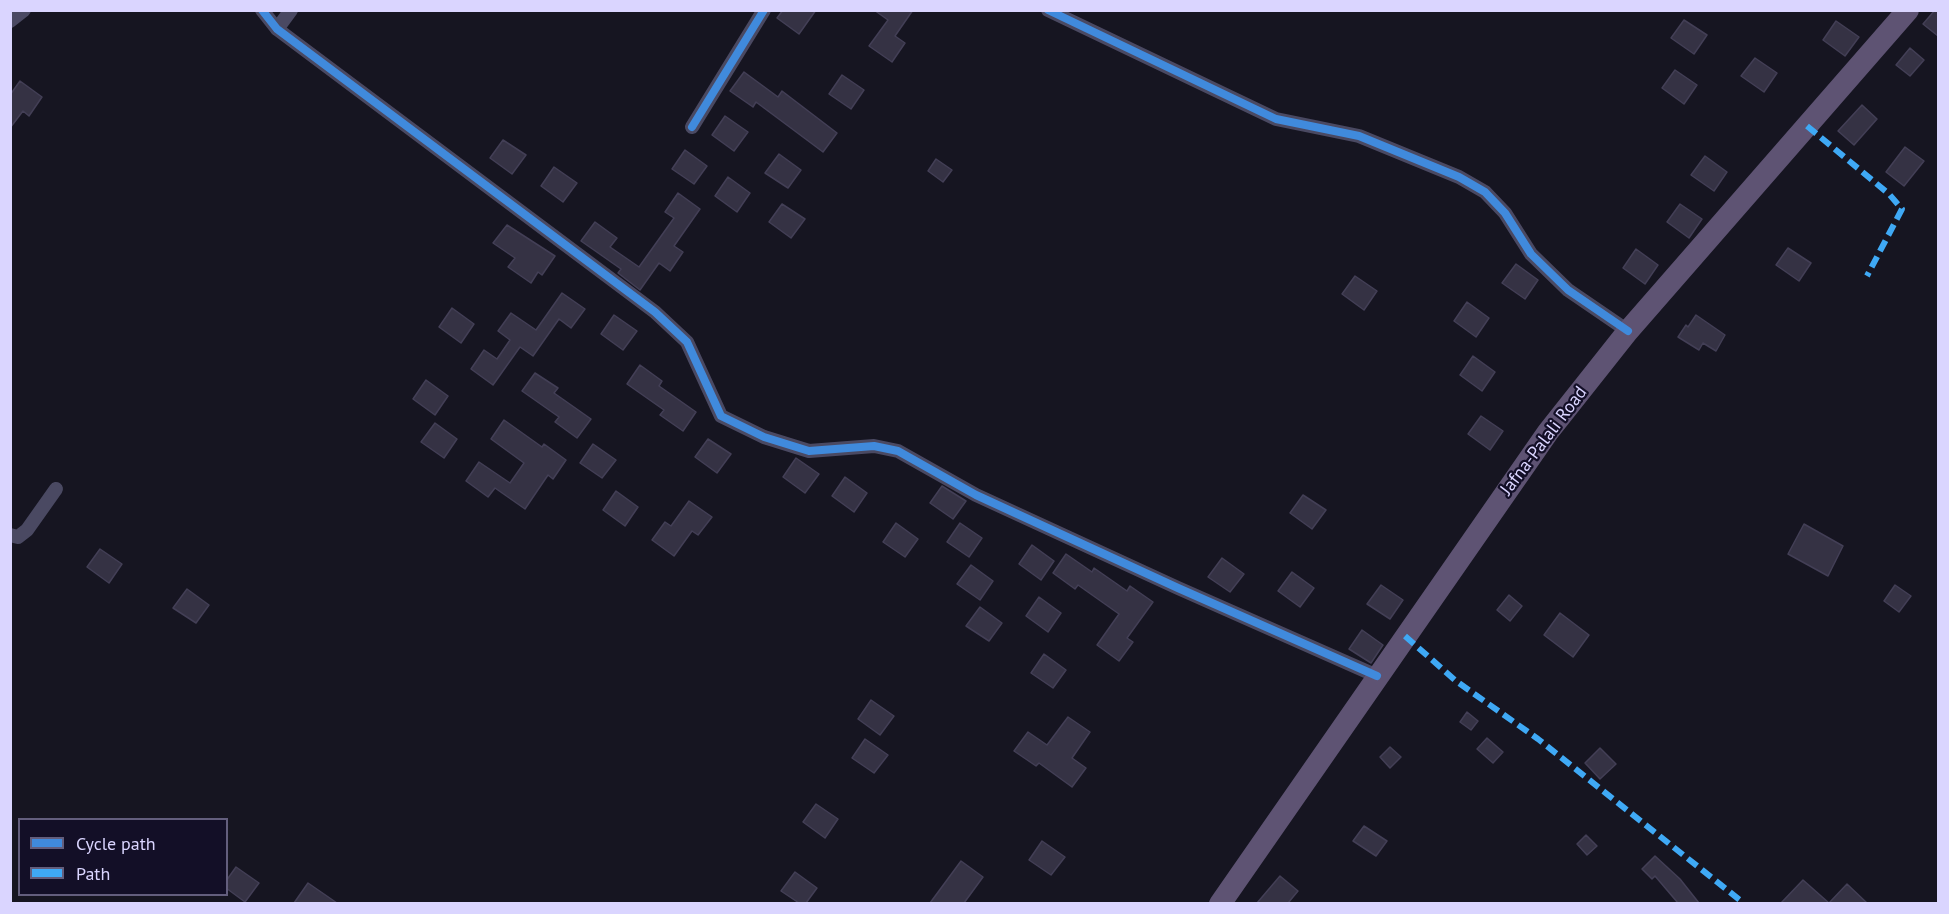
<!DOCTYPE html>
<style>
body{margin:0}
#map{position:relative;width:1949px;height:914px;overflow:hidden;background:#161521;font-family:"PT Sans",sans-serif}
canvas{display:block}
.frame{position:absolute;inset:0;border:12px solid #dad5ff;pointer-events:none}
.legend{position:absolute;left:18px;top:818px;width:210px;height:78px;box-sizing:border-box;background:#130f27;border:2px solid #635e7d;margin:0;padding:8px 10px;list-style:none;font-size:18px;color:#dad5ff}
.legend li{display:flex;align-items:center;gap:12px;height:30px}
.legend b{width:30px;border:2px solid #635e7d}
</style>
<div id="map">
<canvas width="1949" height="914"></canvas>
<div class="frame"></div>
<ul class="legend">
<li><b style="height:8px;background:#408adc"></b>Cycle path</li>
<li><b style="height:8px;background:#3fa9f5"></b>Path</li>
</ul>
</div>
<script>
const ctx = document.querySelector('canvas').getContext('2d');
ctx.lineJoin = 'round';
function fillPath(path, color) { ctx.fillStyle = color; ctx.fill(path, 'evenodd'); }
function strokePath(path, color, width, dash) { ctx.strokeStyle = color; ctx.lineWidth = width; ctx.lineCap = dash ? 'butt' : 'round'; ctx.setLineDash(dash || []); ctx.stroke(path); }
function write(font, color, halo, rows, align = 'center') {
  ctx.font = font + ' "PT Sans",sans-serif'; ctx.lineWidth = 4.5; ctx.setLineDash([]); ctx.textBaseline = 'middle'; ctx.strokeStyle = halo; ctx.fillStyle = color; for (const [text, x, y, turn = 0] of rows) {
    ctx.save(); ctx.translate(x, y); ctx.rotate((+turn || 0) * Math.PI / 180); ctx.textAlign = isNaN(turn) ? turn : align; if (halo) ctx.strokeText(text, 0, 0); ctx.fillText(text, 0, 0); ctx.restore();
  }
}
const building = new Path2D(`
 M783 10H816L799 34 777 18Z
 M874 10H913L895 36 905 43 892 62 869 46 888 20Z
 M1935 10H1938V36L1923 24Z
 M1684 20 1707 35 1694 54 1671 38Z
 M1836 21 1859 37 1845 56 1823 40Z
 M1910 48 1924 60 1910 76 1896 65Z
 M1755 58 1777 73 1764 92 1741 76Z
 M1675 70 1697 85 1684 104 1662 88Z
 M744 72 778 97 782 91 837 133 823 152 756 102 753 107 730 91Z
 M842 75 864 90 851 109 829 94Z
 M20 81 42 97 29 116 23 111 10 128V95Z
 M1862 105 1877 119 1854 145 1838 131Z
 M725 116 748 132 734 151 712 135Z
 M503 140 526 155 512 174 490 158Z
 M1905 147 1924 161 1904 186 1886 172Z
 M685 150 707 166 694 184 672 169Z
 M779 154 801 170 788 188 765 173Z
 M1705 156 1727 172 1714 191 1691 175Z
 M936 159 952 170 943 182 928 171Z
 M554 167 577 183 563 202 541 186Z
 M728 177 750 193 737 212 715 196Z
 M678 193 700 209 674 246 683 252 670 271 659 263 640 290 618 273 621 269 581 241 595 222 617 238 610 247 639 267 674 218 665 212Z
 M782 204 805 219 791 238 769 222Z
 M1680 204 1702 219 1689 238 1667 222Z
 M507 225 555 256 542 275 538 272 531 283 508 267 515 258 493 243Z
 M1788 248 1811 263 1799 281 1776 265Z
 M1636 249 1658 265 1645 284 1623 268Z
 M1516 264 1538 280 1525 299 1502 283Z
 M1355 276 1377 291 1364 310 1342 294Z
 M562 293 585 309 571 328 559 319 533 356 520 347 493 385 471 369 484 350 497 359 510 340 498 331 511 313 536 330Z
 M1467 302 1489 318 1476 337 1454 321Z
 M452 308 474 324 461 343 439 327Z
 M614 315 637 331 623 350 601 334Z
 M1696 315 1725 335 1716 351 1703 343 1699 350 1678 337 1686 325 1688 327Z
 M1473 356 1495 372 1482 391 1460 375Z
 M640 365 662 381 659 386 696 412 683 431 660 415 664 410 627 384Z
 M535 373 558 388 554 393 591 419 577 438 555 422 559 417 522 391Z
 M426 380 448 396 435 415 413 399Z
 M1481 416 1503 431 1490 450 1468 434Z
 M504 420 542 447 544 444 566 460 553 479 548 475 525 509 495 488 488 497 466 481 479 462 510 483 524 463 491 439Z
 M435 423 457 439 444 458 421 442Z
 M708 439 731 454 717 473 695 457Z
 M593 444 616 460 602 478 580 463Z
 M796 458 819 474 805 493 783 477Z
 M845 477 867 493 854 512 832 496Z
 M942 486 966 501 953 519 930 503Z
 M616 491 638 507 625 526 603 510Z
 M1303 495 1326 510 1312 529 1290 513Z
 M689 501 712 517 698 535 692 531 674 556 652 540 665 522 671 526Z
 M896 523 918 539 905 557 883 542Z
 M960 523 982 538 969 557 947 542Z
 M1804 524 1843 546 1828 576 1788 554Z
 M1032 545 1054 561 1041 580 1019 564Z
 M100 549 122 564 109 583 87 567Z
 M1066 554 1092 572 1094 568 1127 591 1130 586 1153 602 1127 638 1133 642 1119 661 1097 645 1119 614 1078 585 1075 589 1053 573Z
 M1222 558 1244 574 1230 592 1208 577Z
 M971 565 993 581 980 600 957 584Z
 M1292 572 1314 588 1300 607 1278 591Z
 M1381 585 1403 600 1390 619 1367 604Z
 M1895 585 1911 596 1899 612 1884 601Z
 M187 589 209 605 196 623 173 608Z
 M1509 595 1522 606 1510 621 1497 610Z
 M1039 597 1061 613 1048 632 1026 616Z
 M980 607 1002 623 989 641 966 626Z
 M1560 613 1589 635 1573 657 1544 635Z
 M1362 630 1383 645 1371 663 1349 649Z
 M1044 654 1066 670 1053 688 1031 673Z
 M871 700 894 716 880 735 858 719Z
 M1467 712 1478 721 1471 730 1460 722Z
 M1068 717 1090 732 1072 758 1086 768 1072 787 1039 763 1036 766 1014 751 1028 732 1047 745Z
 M1487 738 1503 752 1493 763 1477 749Z
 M865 739 888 755 874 773 852 758Z
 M1390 747 1401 757 1390 768 1380 757Z
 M1600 748 1616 764 1600 779 1585 763Z
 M816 804 838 819 825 838 803 822Z
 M1364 826 1387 841 1376 856 1353 841Z
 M1586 835 1597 846 1587 855 1577 844Z
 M1042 841 1065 857 1051 875 1029 860Z
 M1655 856 1680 879 1699 903H1678L1655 876 1652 879 1642 869Z
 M961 861 983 877 964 903H930Z
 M236 867 259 883 245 902 226 888V881Z
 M795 872 817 888 806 903H799L781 891Z
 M1280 876 1298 891 1288 903H1257Z
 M1803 880 1829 903 1847 884 1867 903H1781Z
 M308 883 337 903H294Z`);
const minor = new Path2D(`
 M262 10 277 29 655 312 687 342 721 416 764 437 809 451 874 446 898 451 976 495 1178 588 1377 676
 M1048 10 1276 119 1359 136 1459 177 1485 192 1505 213 1531 254 1568 290 1628 331
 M10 21 24 10
 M277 29 291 10
 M692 127 764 10
 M10 535 18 537 27 530 56 489`);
const primary = new Path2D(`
 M1220 904 1548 432 1628 331 1908 10`);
const quiet = new Path2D(`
 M1807 126 1889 194 1902 209 1867 276
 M1405 636 1456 681 1538 739 1741 901`);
const cycleway = new Path2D(`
 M262 10 277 29 655 312 687 342 721 416 764 437 809 451 874 446 898 451 976 495 1178 588 1377 676
 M1048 10 1276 119 1359 136 1459 177 1485 192 1505 213 1531 254 1568 290 1628 331
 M692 127 764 10`);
const streetNames = [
 ["Jafna-Palali Road",1544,441,-53]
];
fillPath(building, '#353244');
strokePath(building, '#433f56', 1.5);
strokePath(minor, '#4a4962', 14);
strokePath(primary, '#5e5373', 22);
strokePath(quiet, '#3fa9f5', 6, [12, 6]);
strokePath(cycleway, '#408adc', 8);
write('18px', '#dad5ff', '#130f27', streetNames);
</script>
